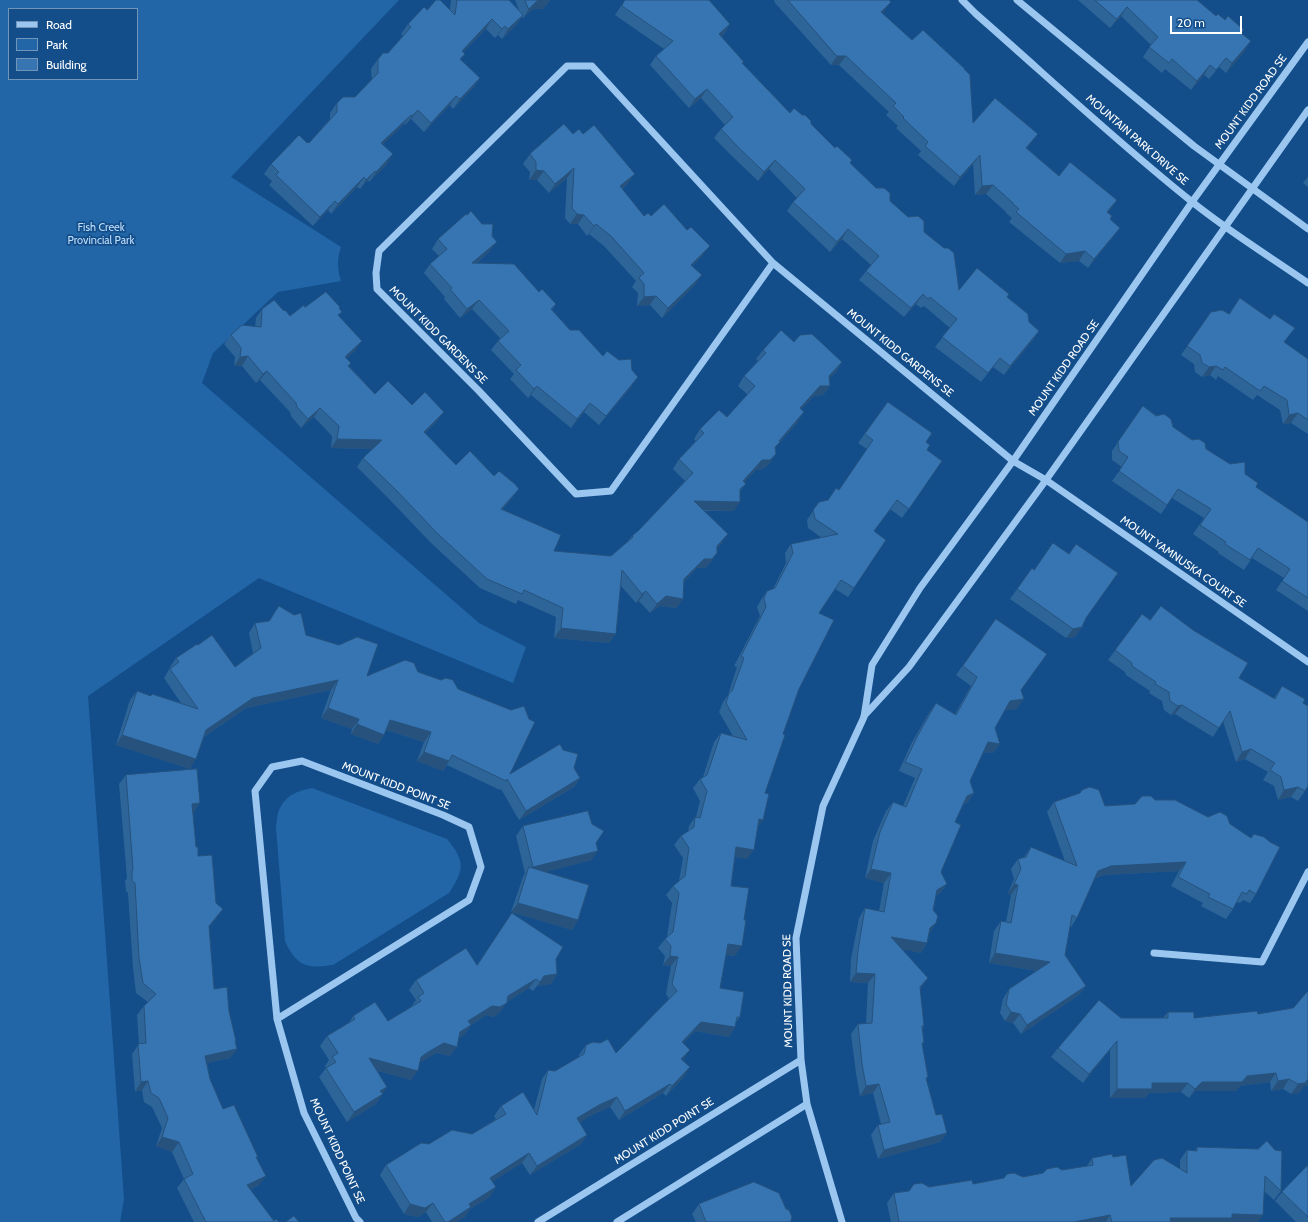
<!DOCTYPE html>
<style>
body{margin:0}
#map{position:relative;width:1308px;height:1222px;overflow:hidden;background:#134e8a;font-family:Cabin,sans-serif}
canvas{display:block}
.legend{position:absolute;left:8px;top:8px;width:130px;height:72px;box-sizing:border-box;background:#134e8a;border:1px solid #7195b9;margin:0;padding:5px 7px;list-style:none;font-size:12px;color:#fff}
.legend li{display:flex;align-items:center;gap:8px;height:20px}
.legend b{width:20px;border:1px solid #7195b9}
.scale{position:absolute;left:1170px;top:16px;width:72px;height:18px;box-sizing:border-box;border:2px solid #fff;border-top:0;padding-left:5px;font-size:12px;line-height:14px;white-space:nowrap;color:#fff;-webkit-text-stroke:3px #134e8a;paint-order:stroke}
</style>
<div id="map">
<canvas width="1308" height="1222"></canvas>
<ul class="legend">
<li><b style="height:5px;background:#9ac6f0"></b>Road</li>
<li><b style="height:11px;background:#2266a8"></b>Park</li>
<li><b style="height:11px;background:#3675b2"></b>Building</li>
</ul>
<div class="scale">20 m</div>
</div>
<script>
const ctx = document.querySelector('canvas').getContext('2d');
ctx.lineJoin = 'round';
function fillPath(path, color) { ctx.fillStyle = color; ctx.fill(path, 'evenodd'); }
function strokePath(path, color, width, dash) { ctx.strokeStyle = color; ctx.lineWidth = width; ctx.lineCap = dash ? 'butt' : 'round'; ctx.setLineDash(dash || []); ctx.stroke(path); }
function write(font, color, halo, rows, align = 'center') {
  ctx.font = font + ' Cabin,sans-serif'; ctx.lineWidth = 3.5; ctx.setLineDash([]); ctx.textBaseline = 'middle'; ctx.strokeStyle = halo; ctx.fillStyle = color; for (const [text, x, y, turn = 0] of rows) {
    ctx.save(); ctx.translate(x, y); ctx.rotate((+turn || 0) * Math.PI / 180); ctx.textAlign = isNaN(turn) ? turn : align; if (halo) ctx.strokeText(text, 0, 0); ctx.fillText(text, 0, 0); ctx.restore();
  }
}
const green = new Path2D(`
 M0 0H399L231 177 341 247C337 258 337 269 341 281L278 292 213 353 202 383 479 623 526 647 513 683 259 578 88 696 124 1199 120 1222H0ZM9 9H137V79H9Z
 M312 788 447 839C465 861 465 869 449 893L333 965C307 969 296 966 285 941L276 827C277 821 277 813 280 808 287 794 298 791 312 788Z`);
const minor = new Path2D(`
 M962 0 976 14C1048 77 1117 142 1191 201 1228 231 1269 256 1308 283
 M1017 0 1194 146 1308 229
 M773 263 611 491 576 494 479 391 377 289 376 273 379 251 567 66H592L773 263 1013 461 1046 480 1308 662
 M864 716 909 667 1046 480 1308 110
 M1154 953 1262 962 1308 872
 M277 1019 469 900 481 867 469 827 443 815 302 761 272 767 255 791 277 1019 304 1113 356 1218 360 1222
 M538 1222 801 1060
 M617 1222 807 1104
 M842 1222 807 1104 801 1060 796 938 823 806 864 717 872 665 920 588 1013 461 1192 202 1308 42`);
const wall = new Path2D(`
 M451 0H509L519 10 515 0H550L543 9H533L523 18 522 17 517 24 502 39 498 35 495 38 486 29 463 52 461 60 480 78 474 87 453 109 450 105 424 132 411 119 405 125 404 124 383 144 387 164 369 182 368 180 360 189 357 187 331 214 328 210 313 226 269 185 272 181 264 174 271 164 307 143H309L330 119V113L337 103 355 97 372 80 371 69 378 59 388 53 403 36 401 34 408 24 427 10H450Z
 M625 0 730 24 724 34 721 36 743 64 790 113 811 124 835 148 852 160 850 163 890 201 924 232 959 290 1007 297 1029 322 1039 331 1033 340 1004 375 993 367 981 382 935 347 950 328 924 306 921 308 916 304 904 317 859 280 871 265 842 239 830 252 787 211 793 202 797 198 769 169 758 181 732 156 714 138 721 129 725 125 701 98 689 108 650 65 656 56 664 49 615 15Z
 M774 0H889L891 2 882 14 912 40 964 70 973 123 1031 143 1027 148 1059 176 1111 209 1107 213 1112 216 1110 219 1113 237 1088 268 1079 261 1060 263 1009 222 1012 218 1006 213V212L986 194 975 195 973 164 954 186 918 155 921 151 896 128 898 126 886 115 889 112 839 65H831L775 3Z
 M1078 0H1197L1216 16 1225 20 1244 30 1241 33 1245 51 1226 73 1219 67 1209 79 1204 75 1191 90 1165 69 1162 73 1143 57 1151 45 1121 16 1110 28Z
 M573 134H583L628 183 622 189 644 216H651L703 255 692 266 695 285 662 318 650 305 637 306 638 293 632 287 636 281 604 246 589 234 587 236 578 224H570L565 218 567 178 549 193 537 180H529L530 172 523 164 530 154Z
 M1308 177V187L1303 183Z
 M438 239 490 251 477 263 539 292 556 304 552 310 570 330 632 386 599 425 584 412 571 428 531 395 528 398 510 379 514 374 491 350 498 341 500 338 472 309 460 318 444 299 445 297 424 273 430 264 439 256 432 249Z
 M305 307 339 308V316L355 351 346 358 351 363 349 366 375 394 412 405 444 412 437 421 425 433 456 465 494 476 519 489 512 498 502 510 554 551 611 556 627 542 632 536 639 530 685 481 673 469 679 459 696 441 694 439 700 429 727 417 748 395 738 386 744 376 758 361 756 359 763 350 794 342 842 362 836 372 829 378 830 386 823 395 814 396 801 409 798 422 780 442 775 448 776 454 769 464 763 469 756 470 744 482 746 484 740 491 734 511H704L722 543 717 548 711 562 705 568H697L684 582 683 599 676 608 660 606 650 613 639 601 636 603 621 586 609 643 554 638 556 617 518 600 516 604 480 588 431 543 389 499 357 467 363 458 372 449 331 448 332 436 314 417 301 428 291 416 290 412 260 380 256 383 242 366H234L235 357 224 344 231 335 255 327 256 318 262 309 284 311 290 316Z
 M1211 312 1229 314 1284 342 1308 359V434L1291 423 1283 424 1280 410 1257 395 1253 400 1218 376 1216 380 1210 375 1202 377 1195 372 1194 364 1181 355Z
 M888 402 926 442 927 450 942 461 902 518 890 509 874 531 854 588 848 597 835 589 819 613 799 689 783 734 765 793 758 827 747 859 735 857 731 886 735 956 726 955 720 988 740 1017 736 1022 735 1027 729 1037 695 1031 683 1043 684 1077 666 1096 663 1093 619 1120 610 1107 592 1115 580 1122 587 1135 581 1144 530 1175 522 1163 493 1181 490 1197 470 1209 465 1217 456 1222H432L426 1212 418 1217 404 1214 380 1175 386 1165 429 1144 472 1134 496 1119 494 1116 501 1106 534 1110 542 1079 548 1070 555 1071 579 1057V1055L586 1045 616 1053 669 999 666 994 671 966 663 965 665 956 658 948 665 939 667 937 672 903 666 895 673 886 679 881 683 858 674 845 681 836 688 831 689 826 695 817H696L700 801 693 788 700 779 703 777 714 742 721 733 733 736 719 712 723 702 728 695 737 667 734 666 760 616 757 607 761 600 767 591 773 589 786 563 785 553 791 544 822 538 808 528 807 520 819 502 828 500 839 490 867 449 858 443Z
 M1143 406 1173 427 1245 474 1256 487 1308 522V611L1276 590 1284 578 1252 558 1244 570 1218 553 1219 552 1193 534 1204 518 1172 498 1161 514 1112 481 1122 467 1112 460V451Z
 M1032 568 1086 619 1082 627 1075 637 1066 638 1010 599Z
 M1142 614 1150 620 1239 678 1274 698 1282 686 1303 703 1305 791 1298 801 1291 797 1278 800 1274 786 1263 780 1268 772 1245 759 1236 762 1223 721 1213 737 1175 714 1171 715 1164 710 1162 701 1149 693 1150 691 1126 675 1125 672 1108 660Z
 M996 619 1021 690 1017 709 1005 710 995 728 1000 744 993 753 983 752 970 781 974 793 968 802 963 804 955 822 941 872 947 884 940 893 936 896 930 933H929L927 943 921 953 903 949 922 987 920 989 924 1026 923 1029 922 1046 928 1077 926 1080 936 1115 947 1133 940 1142 878 1159 871 1135 878 1125 881 1124 873 1093 860 1096 856 1073 851 1034 858 1024H866L868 983 850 982 851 959 859 918 865 908 879 911 884 883 865 878 873 841 886 811 893 802 903 806 915 778 899 771 911 744 929 713 936 703 955 714 971 686 956 675Z
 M255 623 306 635 367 676 418 672 458 689 510 774 563 750 580 778 574 787 519 820 501 789 500 790 447 765 443 771 417 761 424 742 386 730 384 735 378 744 351 734 352 729 321 718 331 690 246 708 204 737 190 769 116 745 130 700 137 691 151 696 152 694 181 703 164 678 170 668V667L176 658 198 645 235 667 253 653 249 633Z
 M126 775 200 803 193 813 196 847 216 919 209 927 214 989 229 1011 237 1049 230 1058 207 1063 210 1079 223 1109 258 1157 257 1158 259 1185 250 1190 274 1221 279 1222H194L177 1188 184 1179 172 1152 156 1146 162 1128 152 1107 144 1102 142 1090 135 1092 132 1054 139 1044 137 1015 144 1006 148 1002 136 993 133 968 128 893 126 891 125 881 127 878 119 784Z
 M1155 800 1208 817 1230 824 1251 838 1254 834 1256 894 1250 903 1243 900 1240 903 1237 902 1233 909 1226 919 1201 906 1203 903 1171 886 1179 871 1104 875 1094 879 1077 918 1071 927H1070L1065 955 1086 986 1079 995 1021 1034 1013 1023 1005 1021 1000 1013 1003 999 1009 989 1037 971 989 963 994 931 1001 921 1006 922 1011 895 1008 893 1014 879 1011 869 1018 859 1024 857 1031 847 1065 861 1047 812 1054 802 1105 806 1135 804Z
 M523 826 596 843 592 860 545 872 578 920 572 930 511 912 523 877 525 873 516 836Z
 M556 959 557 974 551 984 537 986 533 991 529 988 507 1002 500 1012 494 1017 486 1015 471 1025 464 1035 458 1038 450 1056 437 1053 422 1061 419 1063 411 1080 378 1071 382 1094 376 1104 347 1122 319 1077 326 1068 325 1066 329 1060 320 1046 327 1036 349 1023 353 1016 388 1021 411 1007 416 1000 409 990 416 980 476 965Z
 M1308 991V1085L1304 1086 1299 1093 1291 1094 1283 1089 1271 1091 1270 1082 1240 1086 1236 1091H1195L1189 1098 1181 1092 1149 1093 1145 1098H1110V1050L1083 1083 1051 1057 1058 1048 1121 1018H1163L1168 1012 1194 1018 1258 1014 1293 1008Z
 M1197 1147 1258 1149 1281 1191 1274 1200 1264 1191 1258 1222H891L887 1203 894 1193 929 1187 973 1184 1023 1177 1087 1166 1092 1158 1113 1157 1131 1186 1180 1169V1160L1187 1150 1195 1151Z
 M1308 1165V1222H1296L1275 1201 1282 1192Z
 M699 1204 791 1220V1222H696L692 1214Z`);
const shadedWall = new Path2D(`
 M538 0H550L543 9H533L523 18 529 9Z
 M891 2 884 12 874 22 881 12Z
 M1127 7 1121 16 1110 28 1117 19Z
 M523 15 517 24 502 39 508 29Z
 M492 19 486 29 455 60 462 51Z
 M730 24 724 34 713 44 719 34Z
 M505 26 498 35 495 38 502 29Z
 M1251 41 1245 51 1226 73 1232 63Z
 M837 56H846L839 65H831Z
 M1210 65 1204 75 1191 90 1197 81Z
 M480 78 474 87 453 109 460 99Z
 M707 89 701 98 689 108 695 99Z
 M456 96 450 105 424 132 431 123Z
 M418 110 411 119 405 125 412 116Z
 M411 115 404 124 375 152 381 143Z
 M1038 134 1031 143 1019 157 1026 148Z
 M393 154 387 164 369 182 376 172Z
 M980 155 973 164 954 186 960 177Z
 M775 160 769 169 758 181 764 172Z
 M574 168 567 178 549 193 555 184Z
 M536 170 544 171 537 180H529Z
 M375 171 368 180 360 189 366 180Z
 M635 174 628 183 613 196 620 186Z
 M364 177 357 187 331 214 338 204Z
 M993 185 986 194 975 195 982 186Z
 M1117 200 1111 209 1100 222 1107 212Z
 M335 201 328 210 313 226 320 217Z
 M577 214 584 215 578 224H570Z
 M596 224 589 234 587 236 594 226Z
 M1120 228 1113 237 1088 268 1094 259Z
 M848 229 842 239 830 252 837 242Z
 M497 242 490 251 466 272 472 263Z
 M710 246 703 255 684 274 691 265Z
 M1085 251 1079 261 1060 263 1066 254Z
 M702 275 695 285 662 318 668 308Z
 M923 294 916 304 904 317 911 308Z
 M656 296 650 305 637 306 644 297Z
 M479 300 472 309 460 318 467 309Z
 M1039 331 1033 340 1004 375 1010 366Z
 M362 341 355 351 338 366 345 357Z
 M248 356 242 366H234L240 357Z
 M842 362 836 372 823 385 829 376Z
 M1216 366 1210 375 1202 377 1209 367Z
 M267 371 260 380 256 383 263 374Z
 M638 377 632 386 599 425 606 416Z
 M537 386 531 395 528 398 534 389Z
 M820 386H830L823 395 814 396 793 418 800 408Z
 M590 403 584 412 571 428 577 419Z
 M320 408 314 417 301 428 308 419Z
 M444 412 437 421 417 441 424 432Z
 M804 412 798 422 780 442 773 451 779 441Z
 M1298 413 1291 423 1283 424 1289 415Z
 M337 439 382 440 375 449 331 448Z
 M776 454 769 464 763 469 756 470 736 491 743 481 762 460Z
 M519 489 512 498 494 519 501 509Z
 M694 501 740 502 734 511 688 510Z
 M728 534 722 543 710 555 717 546Z
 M717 553 711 562 705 568H697L677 589 684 579 704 559Z
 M646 591 639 601 636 603 642 594Z
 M666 596 683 599 676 608 660 606 650 613 657 604Z
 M1082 627 1075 637 1066 638 1073 629Z
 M561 628 616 634 609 643 554 638Z
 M338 680 331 690 246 708 199 740 206 730 253 698Z
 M1024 699 1017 709 1003 711 1010 701Z
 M1182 705 1175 714 1171 715 1178 706Z
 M328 708 359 719 352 729 321 718Z
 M390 720 431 732 424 742 383 729Z
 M357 724 384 735 378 744 351 734Z
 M122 735 196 759 190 769 116 745Z
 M988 742 1000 744 993 753 981 752Z
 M1251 749 1245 759 1236 762 1242 752Z
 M424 752 449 761 443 771 417 761Z
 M580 778 574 787 519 820 526 811Z
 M1298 787 1291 797 1278 800 1284 790Z
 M974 793 968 802 960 805 967 796Z
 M200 803 193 813H186L192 804Z
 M759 819 763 820 756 829Z
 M736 847 754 850 747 859 730 856Z
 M598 851 592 860 526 877 533 867Z
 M1186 862 1179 871 1104 875 1092 880 1098 871 1111 866Z
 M871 869 891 873 884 883 865 878Z
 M947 884 940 893 930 900 937 890Z
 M1014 884 1018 885 1011 895 1008 893Z
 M518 903 578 920 572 930 511 912Z
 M223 909 216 919 202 935 209 926Z
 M936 923 930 933 923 937 930 928Z
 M891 937 927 943 921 953 884 946Z
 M728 944 742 946 735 956 721 954Z
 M995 953 1050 962 1043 972 989 963Z
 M670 956 678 957 671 966 663 965Z
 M856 973 875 974 868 983 850 982Z
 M557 974 551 984 537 986 544 976Z
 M928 978 922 987 913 996 920 987Z
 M536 979 529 988 502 1005 508 996Z
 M1086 986 1079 995 1021 1034 1027 1025Z
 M507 1003 500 1012 494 1017 486 1015 462 1031 468 1021 492 1006Z
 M1011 1012 1020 1014 1013 1023 1005 1021Z
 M701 1022 735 1027 729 1037 695 1031 675 1051 682 1042Z
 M471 1025 464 1035 453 1042 460 1032Z
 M236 1041 230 1050 237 1049 230 1058 198 1065 205 1056Z
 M1117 1041 1110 1050 1083 1083 1089 1074Z
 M444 1043 457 1047 450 1056 437 1053 414 1066 421 1057Z
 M690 1050 683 1060 675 1068 681 1059Z
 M369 1058 418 1071 411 1080 363 1067Z
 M690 1067 684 1077 666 1096 672 1086Z
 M1276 1073 1270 1082 1240 1086 1236 1091H1195L1189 1098 1195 1089 1202 1082Z
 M1289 1079 1283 1089 1271 1091 1278 1081Z
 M1308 1079V1085L1304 1086 1299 1093 1291 1094 1298 1084Z
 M148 1081 142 1090 135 1092 141 1082Z
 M1152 1083H1188L1181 1092 1149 1093 1145 1098H1110L1117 1089Z
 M670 1084 663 1093 619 1120 625 1111Z
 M879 1084 873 1093 860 1096 866 1086Z
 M387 1087 376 1104 347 1122 354 1112 380 1091Z
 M617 1097 610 1107 592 1115 571 1128 577 1118 599 1105Z
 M947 1133 940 1142 878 1159 884 1150Z
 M587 1135 581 1144 530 1175 537 1166Z
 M162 1137 179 1142 172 1152 156 1146Z
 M529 1153 522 1163 484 1187 490 1178Z
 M266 1176 259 1185 240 1195 247 1185Z
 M496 1187 490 1197 470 1209 465 1217 456 1222H448L469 1204Z
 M433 1203 426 1212 418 1217 404 1214 410 1204Z
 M1232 1214 1263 1215 1258 1222H1167L1170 1218Z
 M1110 1215 1106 1222H1074Z`);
const building = new Path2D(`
 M436 0H440L455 15 457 0H509L523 15 508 29 505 26 502 29 492 19 462 51 465 54 460 59 480 78 460 99 456 96 431 123 418 110 412 116 411 115 381 143 393 154 376 172 375 171 366 180 364 177 338 204 335 201 320 217 276 175 279 172 271 164 299 135 307 143 308 142 309 143 337 112V103L343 97H355L378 73V59L383 53H388L411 27 408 24 424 7 427 10Z
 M525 0H538L529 9Z
 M625 0H709L730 24 719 34 744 62 742 63 790 113 794 108 802 115H805L811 121V124L835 148 837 146 852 160 850 163 876 188H884L890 193V201L908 217 918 216 924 221V232L944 248H948L954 253 959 290 977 268 1009 294 1007 297 1028 314 1029 322 1039 331 1010 366 1000 358 988 373 942 337 957 319 930 297 928 299 923 294 911 308 866 271 879 256 848 229 837 242 793 202 805 189 775 160 764 172 738 147 721 129 733 117 707 89 695 99 656 56 673 41 622 6Z
 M788 0H889L891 2 881 12 912 40 923 30 965 69H964L970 75 973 123 995 98 1038 134 1026 148 1059 176 1070 162 1117 200 1107 212 1112 216 1110 219 1120 228 1094 259 1085 251 1066 254 1016 212 1019 209 1012 203H1013L993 185 982 186 980 155 960 177 925 146 928 142 903 118 904 117 893 106 896 103 846 56H837Z
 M1095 0H1197L1216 16 1218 14 1225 20 1228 16 1244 30 1241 33 1251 41 1232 63 1226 58 1216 70 1210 65 1197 81 1172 59 1169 63 1149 47 1158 37 1127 7 1117 19Z
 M564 124 573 134 579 129 583 134 594 125 635 174 620 186 644 216 648 213 651 216 664 204 687 230 691 227 710 246 691 265 702 275 668 308 656 296 644 297V284L639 278 644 273 611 236 596 224 594 226 584 215 577 214 572 208 574 168 555 184 544 171 536 170V162L530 154Z
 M471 211 482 224H493L492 236 497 242 472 263 514 264 539 292 542 289 556 304 551 309 570 330H579L603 356 607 351 619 360 631 359 632 370 638 377 606 416 590 403 577 419 537 386 534 389 516 370 521 365 498 341 509 331 479 300 467 309 450 289 452 288 430 264 447 249 438 239 466 214 467 215Z
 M326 292 340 307 339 308 342 312 338 315 362 341 345 357 351 363 348 366 375 394 388 381 412 405 425 392 444 412 424 432 456 465 470 451 494 476 499 471 515 484 519 489 501 509 561 535 554 551 611 556 633 537 632 536 639 530 693 473 679 459 704 433 700 429 719 410 727 417 755 386 744 376 766 353 763 350 781 330 794 342 800 335 812 334 842 362 829 376 830 386H820L800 408 804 412 779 441 780 442 775 447 776 454 770 460H762L743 481 746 484 740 489V502L694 501 728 534 717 546V553L712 559H704L684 579 683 599 666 596 657 604 646 591 642 594 622 570 616 634 561 628 563 608 524 590 522 594 487 579 438 534 396 490 363 458 382 440 337 439 339 426 320 408 308 419 297 407 296 403 267 371 263 374 248 356 240 357 241 348 231 335 242 325 261 327 262 309 274 300 284 311 285 310 290 316 304 305 305 307Z
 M1240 298 1270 319 1274 314 1295 328 1284 342 1308 359V420L1298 413 1289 415 1287 400 1264 386 1260 391 1225 367 1223 370 1216 366 1209 367 1202 363 1200 355 1187 346 1211 312 1222 310 1229 314Z
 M888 402 932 433 926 442 930 445 927 450 942 461 909 509 897 500 874 531 886 540 854 588 841 580 819 613 834 620 799 689 783 734 785 735 765 793 769 794 763 820 759 819 754 850 736 847 731 886 749 888 744 920H746L742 946 728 944 720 988 744 992 740 1017H737L735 1027 701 1022 682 1042 690 1050 681 1059 690 1067 672 1086 670 1084 625 1111 617 1097 599 1105 577 1118 587 1135 537 1166 529 1153 490 1178 496 1187 469 1204 471 1207 448 1222H445L433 1203 425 1208 410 1204 386 1165 421 1143 429 1144 452 1130 472 1134 506 1114 501 1106 523 1092 537 1115 548 1070 555 1071 584 1054 586 1045 593 1042 600 1043 608 1039 616 1053 677 991 672 984 678 957 670 956 671 946 665 939 673 932 679 893 673 886 685 876 689 848 681 836 694 827 695 817 700 818 707 791 700 779 707 775 721 733 747 740 726 703 729 693 732 691 744 658 741 656 766 607 764 598 767 591 775 588 793 553 791 544 838 534 815 519 813 510 819 502 828 500 836 488 839 490 873 440 865 434Z
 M1143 406 1156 416 1164 414 1171 419 1173 427 1192 440 1199 439 1205 443 1206 449 1230 464 1245 462V474L1258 483 1256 487 1308 522V598L1282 581 1290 569 1258 548 1250 560 1225 544 1226 542 1200 525 1211 509 1178 489 1167 505 1119 471 1128 457 1119 451 1118 442Z
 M1053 543 1069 554 1076 544 1118 573 1086 618 1082 627 1073 629 1017 589 1032 568 1034 570Z
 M279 606 294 615 301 613 306 635 339 645 357 637 378 644 367 676 405 660 414 663 418 672 441 680 446 678 453 680 458 689 511 710 524 706 529 719 535 722 510 774 560 744 563 750 578 754 574 768 580 778 526 811 507 779 506 781 452 755 449 761 424 752 431 732 390 720 384 735 357 724 359 719 328 708 338 680 253 698 206 730 196 759 122 735 137 691 151 696 152 694 198 709 170 669 179 662 176 658 197 644 198 645 212 635 235 667 261 648 255 623 269 621Z
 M1161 606 1193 630 1248 663 1239 678 1275 699 1282 686 1305 699 1303 703 1308 706V786L1305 791 1298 787 1284 790 1281 777 1270 770 1275 763 1251 749 1242 752 1230 711 1219 728 1182 705 1178 706 1170 701 1169 692 1155 684 1156 682 1132 666V663L1115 650 1142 614 1150 620Z
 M996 619 1047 654 1021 690 1024 699 1010 701 995 728 1000 744 988 742 970 781 974 793 967 796 955 822 961 825 941 872 947 884 937 890 933 910 938 916 936 923 930 928 927 943 891 937 928 978 920 987 924 1026H922L924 1043H922L928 1077 926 1078 936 1115 942 1114 947 1133 884 1150 878 1125 890 1122 879 1084 866 1086 862 1064 858 1024 872 1023 875 974 856 973 858 950 865 908 884 912 891 873 871 869 880 832 893 802 906 807 922 769 905 762 918 735 936 703 956 715 977 677 963 666Z
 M197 769 200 803 192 804 196 847H198V856L212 855 216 903 223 909 209 926 214 989 227 987 229 1011 236 1041H235L237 1049 205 1056 210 1079 223 1109 234 1105 258 1157H256L266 1176 247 1185 274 1221 276 1219 279 1222H206L184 1179 193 1174 179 1142 162 1137 168 1118 159 1098 151 1093 148 1081 141 1082 138 1044 146 1043 144 1006 156 994 143 983 139 958 135 883 132 881V872L133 869 126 775Z
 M1090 787 1099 790 1105 806 1135 804 1142 796H1151L1155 800H1175L1208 817 1220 812 1227 816 1230 824 1251 838 1254 834 1264 837 1270 842 1280 847 1256 894 1249 890 1247 894 1242 892 1233 909 1208 897 1210 894 1178 877 1186 862 1111 866 1098 871 1077 918 1072 915 1065 955 1086 986 1027 1025 1020 1014 1011 1012 1006 1004 1009 989 1050 962 995 953 1001 921 1011 923 1018 885 1014 884 1021 869 1018 859 1026 857 1031 847 1077 866 1054 802 1080 793 1082 790Z
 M588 811 592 824 604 831 596 843 598 851 533 867 523 826Z
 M529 867 589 885 578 920 518 903Z
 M512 913 563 947 556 959 557 974 544 976 540 982 536 979 508 996 507 1003 500 1007 492 1006 468 1021 471 1025 460 1032 457 1047 444 1043 428 1052 421 1057 418 1071 369 1058 387 1087 380 1091 383 1094 354 1112 326 1068 336 1062 332 1057 338 1053 327 1036 355 1019 353 1016 375 1002 388 1021 421 1001 418 997 424 993 416 980 466 948 477 965Z
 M1308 991V1079L1305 1083 1298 1084 1289 1079 1278 1081 1276 1073 1247 1076 1242 1082H1202L1195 1089 1188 1083H1152V1089H1117V1041L1089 1074 1058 1048 1099 1000 1121 1018H1168V1012H1194V1018L1257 1011 1258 1014 1293 1008Z
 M1267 1141 1275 1150 1282 1151 1281 1191 1265 1176 1263 1215 1232 1214V1218H1170L1171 1222H1112L1110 1215 1074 1222H899L894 1193 909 1191 914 1184 922 1183 929 1187 972 1180 973 1184 1004 1178 1007 1174 1014 1173 1023 1177 1043 1173 1047 1169 1057 1167 1062 1170 1093 1165 1092 1158 1112 1154 1113 1157 1126 1155 1131 1186 1154 1160 1162 1158 1187 1173V1150L1197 1151V1147L1258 1149Z
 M1308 1165V1217L1282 1192Z
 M754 1182 779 1193 786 1209 789 1210 792 1217 791 1220V1222H706L699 1204Z
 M294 1216 299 1222H286Z`);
const streetNames = [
 ["MOUNT KIDD ROAD SE",1251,102,-54],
 ["MOUNTAIN PARK DRIVE SE",1137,140,41],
 ["MOUNT KIDD GARDENS SE",438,335,45],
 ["MOUNT KIDD GARDENS SE",900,353,39],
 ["MOUNT KIDD ROAD SE",1064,368,-55],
 ["MOUNT YAMNUSKA COURT SE",1183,562,35],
 ["MOUNT KIDD POINT SE",396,786,21],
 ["MOUNT KIDD ROAD SE",788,991,-91],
 ["MOUNT KIDD POINT SE",664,1131,-32],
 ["MOUNT KIDD POINT SE",337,1151,65]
];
const parkNames = [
 ["Fish Creek",101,228],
 ["Provincial Park",101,241]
];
fillPath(green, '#2266a8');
strokePath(minor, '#9ac6f0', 7);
fillPath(wall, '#2e6599');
fillPath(shadedWall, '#26527d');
fillPath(building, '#3675b2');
strokePath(building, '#26527d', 1);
write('11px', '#fff', '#134e8a', streetNames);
write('11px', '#c0dffc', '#134e8a', parkNames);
</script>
